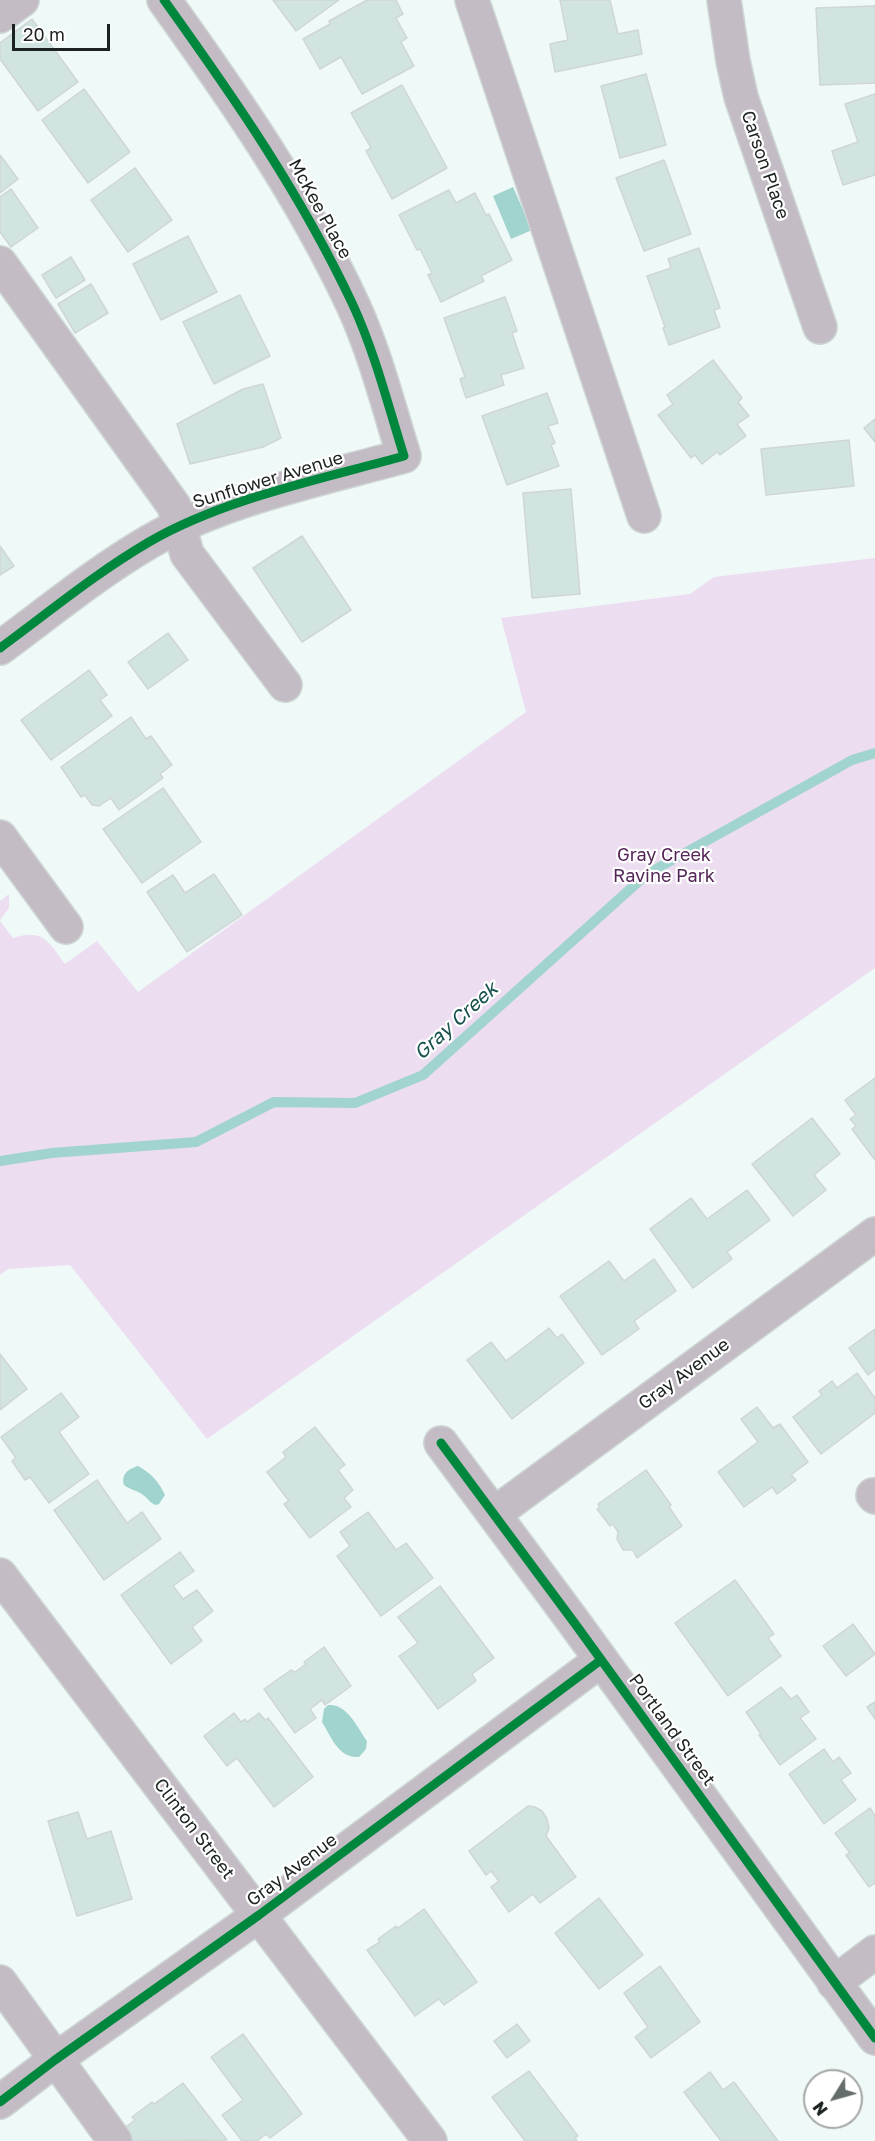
<!DOCTYPE html>
<style>
body{margin:0}
#map{position:relative;width:875px;height:2141px;overflow:hidden;background:#eff9f8;font-family:"Golos Text",sans-serif}
canvas{display:block}
.north{position:absolute;left:803px;top:2069px;width:60px;height:60px;box-sizing:border-box;background:#fff;border:2px solid #a4a7a6;border-radius:50%;rotate:233deg;font-size:16px;font-weight:700;line-height:24px;text-align:center;color:#1b2221}
.north::after{content:'';display:block;margin:auto;width:21px;height:27px;background:#656d6c;clip-path:polygon(50% 0,100% 100%,50% 72%,0 100%)}
.scale{position:absolute;left:12px;top:24px;width:98px;height:27px;box-sizing:border-box;border:3px solid #1b2221;border-top:0;padding-left:8px;font-size:18px;line-height:21px;white-space:nowrap;color:#1b2221;-webkit-text-stroke:4px #fff;paint-order:stroke}
</style>
<div id="map">
<canvas width="875" height="2141"></canvas>
<div class="north">N</div>
<div class="scale">20 m</div>
</div>
<script>
const ctx = document.querySelector('canvas').getContext('2d');
ctx.lineJoin = 'round';
function fillPath(path, color) { ctx.fillStyle = color; ctx.fill(path, 'evenodd'); }
function strokePath(path, color, width, dash) { ctx.strokeStyle = color; ctx.lineWidth = width; ctx.lineCap = dash ? 'butt' : 'round'; ctx.setLineDash(dash || []); ctx.stroke(path); }
function write(font, color, halo, rows, align = 'center') {
  ctx.font = font + ' "Golos Text",sans-serif'; ctx.lineWidth = 4.5; ctx.setLineDash([]); ctx.textBaseline = 'middle'; ctx.strokeStyle = halo; ctx.fillStyle = color; for (const [text, x, y, turn = 0] of rows) {
    ctx.save(); ctx.translate(x, y); ctx.rotate((+turn || 0) * Math.PI / 180); ctx.textAlign = isNaN(turn) ? turn : align; if (halo) ctx.strokeText(text, 0, 0); ctx.fillText(text, 0, 0); ctx.restore();
  }
}
const green = new Path2D(`
 M875 558V968L207 1439 70 1265 8 1269 0 1275V921L13 938C43 928 49 942 65 964L97 941 138 992 526 712 501 618 690 594 714 577Z
 M9 894V908L0 920V901Z`);
const water = new Path2D(`
 M513 187 532 230 511 239 493 196Z
 M138 1466C151 1473 159 1482 165 1495L159 1504 155 1505C149 1502 148 1498 143 1495 137 1490 130 1490 124 1485 121 1474 128 1469 138 1466Z
 M328 1705C347 1703 357 1727 367 1741L366 1749 359 1757C338 1758 332 1738 322 1722L324 1709Z`);
const stream = new Path2D(`
 M0 1161 52 1153 196 1142 274 1102 355 1103 423 1075 647 874 852 760 875 753`);
const building = new Path2D(`
 M273 0H339L296 31Z
 M367 0H396L403 14 396 18 407 38 401 42 414 66 362 94 341 57 320 69 303 39 330 24 329 21Z
 M560 0H610L618 34 638 30 642 54 555 72 550 44 568 40Z
 M875 6V83L820 85 816 8Z
 M32 19 78 82 38 111 0 59V43Z
 M646 74 666 145 620 158 601 86Z
 M402 85 447 168 392 199 366 151 371 148 351 113Z
 M84 89 130 152 88 183 42 120Z
 M875 94V175L843 185 832 151 858 142 845 104Z
 M0 155 18 179 0 193Z
 M664 160 691 234 644 251 616 178Z
 M135 168 172 220 128 252 91 200Z
 M11 189 38 228 11 247 0 232V197Z
 M449 190 456 203 475 193 486 215 489 214 512 260 481 276 484 281 441 302 428 275 432 273 420 249 417 250 399 215Z
 M188 236 217 292 161 320 133 264Z
 M699 248 720 308 714 310 720 327 669 345 663 328 665 327 647 276 671 268 668 259Z
 M71 257 85 280 56 298 42 275Z
 M91 284 108 313 75 333 58 304Z
 M240 295 270 356 214 384 183 322Z
 M505 297 517 331 512 333 524 368 501 375 504 385 466 398 460 379 465 377 444 318Z
 M713 360 742 398 738 402 749 416 737 424 746 436 720 455 717 452 702 464 695 455 691 458 658 415 673 404 667 395Z
 M263 384 281 438 263 447 190 464 177 424 243 389Z
 M547 393 558 423 548 426 555 443 551 445 559 466 507 485 482 416Z
 M875 419V442L864 428Z
 M849 440 854 486 766 495 761 449Z
 M571 489 580 594 532 598 523 493Z
 M302 536 351 610 302 642 253 568Z
 M0 546 14 566 0 575Z
 M168 633 188 660 148 689 128 662Z
 M89 670 107 695 100 700 112 716 51 760 21 720Z
 M131 717 146 739 151 736 172 765 160 774 163 778 119 810 111 798 99 806 92 805 85 795 81 797 61 767Z
 M163 788 201 842 142 883 103 829Z
 M214 874 242 915 187 952 147 892 173 875 185 893Z
 M875 1078V1160L852 1129 856 1126 850 1119 856 1115 845 1100Z
 M812 1118 840 1154 814 1175 826 1190 793 1216 752 1164Z
 M747 1190 770 1220 727 1252 732 1259 693 1288 650 1229 691 1198 707 1219Z
 M654 1259 676 1291 634 1321 639 1329 602 1355 560 1296 609 1261 624 1281Z
 M549 1328 557 1338 562 1334 584 1363 512 1419 467 1360 491 1342 506 1361Z
 M875 1329V1369L868 1375 849 1348Z
 M0 1354 27 1389 0 1410Z
 M857 1373 875 1398V1413L821 1454 793 1417 822 1395 819 1391 832 1381 837 1388Z
 M61 1393 79 1417 59 1432 89 1474 49 1503 30 1477 25 1480 12 1461 16 1458 1 1437Z
 M757 1407 773 1428 780 1424 808 1462 791 1475 796 1480 777 1494 772 1487 744 1507 718 1472 758 1442 741 1419Z
 M315 1427 345 1465 338 1470 353 1490 344 1498 351 1507 310 1538 284 1504 289 1501 267 1472 286 1457 283 1452Z
 M646 1470 671 1505 669 1507 682 1526 637 1558 633 1550H623L617 1539 618 1532 613 1524 610 1526 597 1509 600 1507 598 1504Z
 M97 1480 127 1523 142 1512 161 1539 104 1580 54 1510Z
 M368 1512 396 1550 406 1543 433 1578 381 1616 337 1556 350 1546 340 1532Z
 M180 1552 194 1571 173 1586 183 1599 197 1590 213 1611 192 1627 202 1641 171 1664 121 1595Z
 M735 1580 774 1634 768 1638 781 1656 728 1696 675 1623Z
 M440 1586 494 1658 472 1674 476 1681 438 1709 399 1656 418 1643 398 1617Z
 M853 1624 875 1654 846 1676 823 1646Z
 M324 1647 351 1686 325 1705 322 1700 310 1709 316 1718 295 1733 264 1689 291 1670 295 1672 306 1664 304 1662Z
 M781 1687 791 1699 797 1695 809 1712 800 1718 816 1739 780 1765 759 1735 761 1734 746 1712Z
 M875 1702V1719L867 1707Z
 M234 1713 241 1722 245 1719 247 1722 259 1713 265 1720 268 1718 313 1777 274 1807 237 1758 227 1766 204 1736Z
 M824 1749 833 1762 839 1757 851 1773 841 1780 856 1800 824 1824 789 1774Z
 M528 1806 535 1807 542 1811 547 1819 549 1828 546 1836 576 1877 540 1903 533 1894 509 1912 491 1887 499 1881 491 1871 486 1875 469 1851Z
 M870 1808 875 1816V1883L869 1887 846 1855 850 1853 835 1833Z
 M78 1812 87 1839 111 1831 132 1899 77 1916 48 1821Z
 M599 1898 643 1955 599 1989 555 1933Z
 M424 1909 477 1982 444 2005 439 1999 415 2016 367 1950 380 1942 378 1939 396 1926 398 1928Z
 M660 1966 700 2022 651 2058 635 2037 648 2027 624 1993Z
 M517 2024 530 2041 507 2058 494 2041Z
 M243 2034 302 2114 270 2138 266 2134 257 2141H242L222 2115 243 2100 211 2057Z
 M529 2071 578 2136 575 2138 577 2141H525L492 2097Z
 M710 2072 723 2090 734 2082 778 2141H721L684 2092Z
 M183 2083 227 2140 133 2141 123 2129 135 2120 132 2117 152 2102 154 2104Z`);
const minor = new Path2D(`
 M472 0 644 516
 M724 0 733 61 741 97 820 327
 M0 16 22 0
 M0 263 174 506 187 554 285 685
 M0 648C49 612 96 573 149 542 223 499 321 479 404 456 388 405 375 353 353 305 301 194 235 99 164 0
 M0 837 66 927
 M441 1443 576 1625 875 2038
 M873 1495 875 1497
 M494 1514 875 1234
 M0 1575 430 2141
 M0 1982 115 2141
 M834 1983 875 1952
 M0 2102 55 2060 259 1915 601 1660`);
const cycleway = new Path2D(`
 M0 648C49 612 96 573 149 542 223 499 321 479 404 456 388 405 375 353 353 305 301 194 235 99 164 0
 M441 1443 576 1625 875 2038
 M0 2102 55 2060 259 1915 601 1660`);
const streetNames = [
 ["Carson Place",765,165,71],
 ["McKee Place",320,209,61],
 ["Sunflower Avenue",268,480,-17],
 ["Gray Avenue",684,1374,-36],
 ["Portland Street",672,1730,54],
 ["Clinton Street",194,1829,53],
 ["Gray Avenue",292,1870,-37]
];
const parkNames = [
 ["Gray Creek",664,855],
 ["Ravine Park",664,876]
];
const waterNames = [
 ["Gray Creek",456,1021,-42]
];
fillPath(green, '#ecddf1');
fillPath(water, '#a1d3cf');
strokePath(stream, '#a1d3cf', 10);
fillPath(building, '#d1e4e1');
strokePath(building, '#cfd6d5', 1.5);
strokePath(minor, '#ced6d5', 36);
strokePath(minor, '#c4bcc5', 33);
strokePath(cycleway, '#00873e', 9);
write('18px', '#1b2221', '#fff', streetNames);
write('18px', '#542658', '#fff', parkNames);
write('italic 20px', '#17524e', '#fff', waterNames);
</script>
